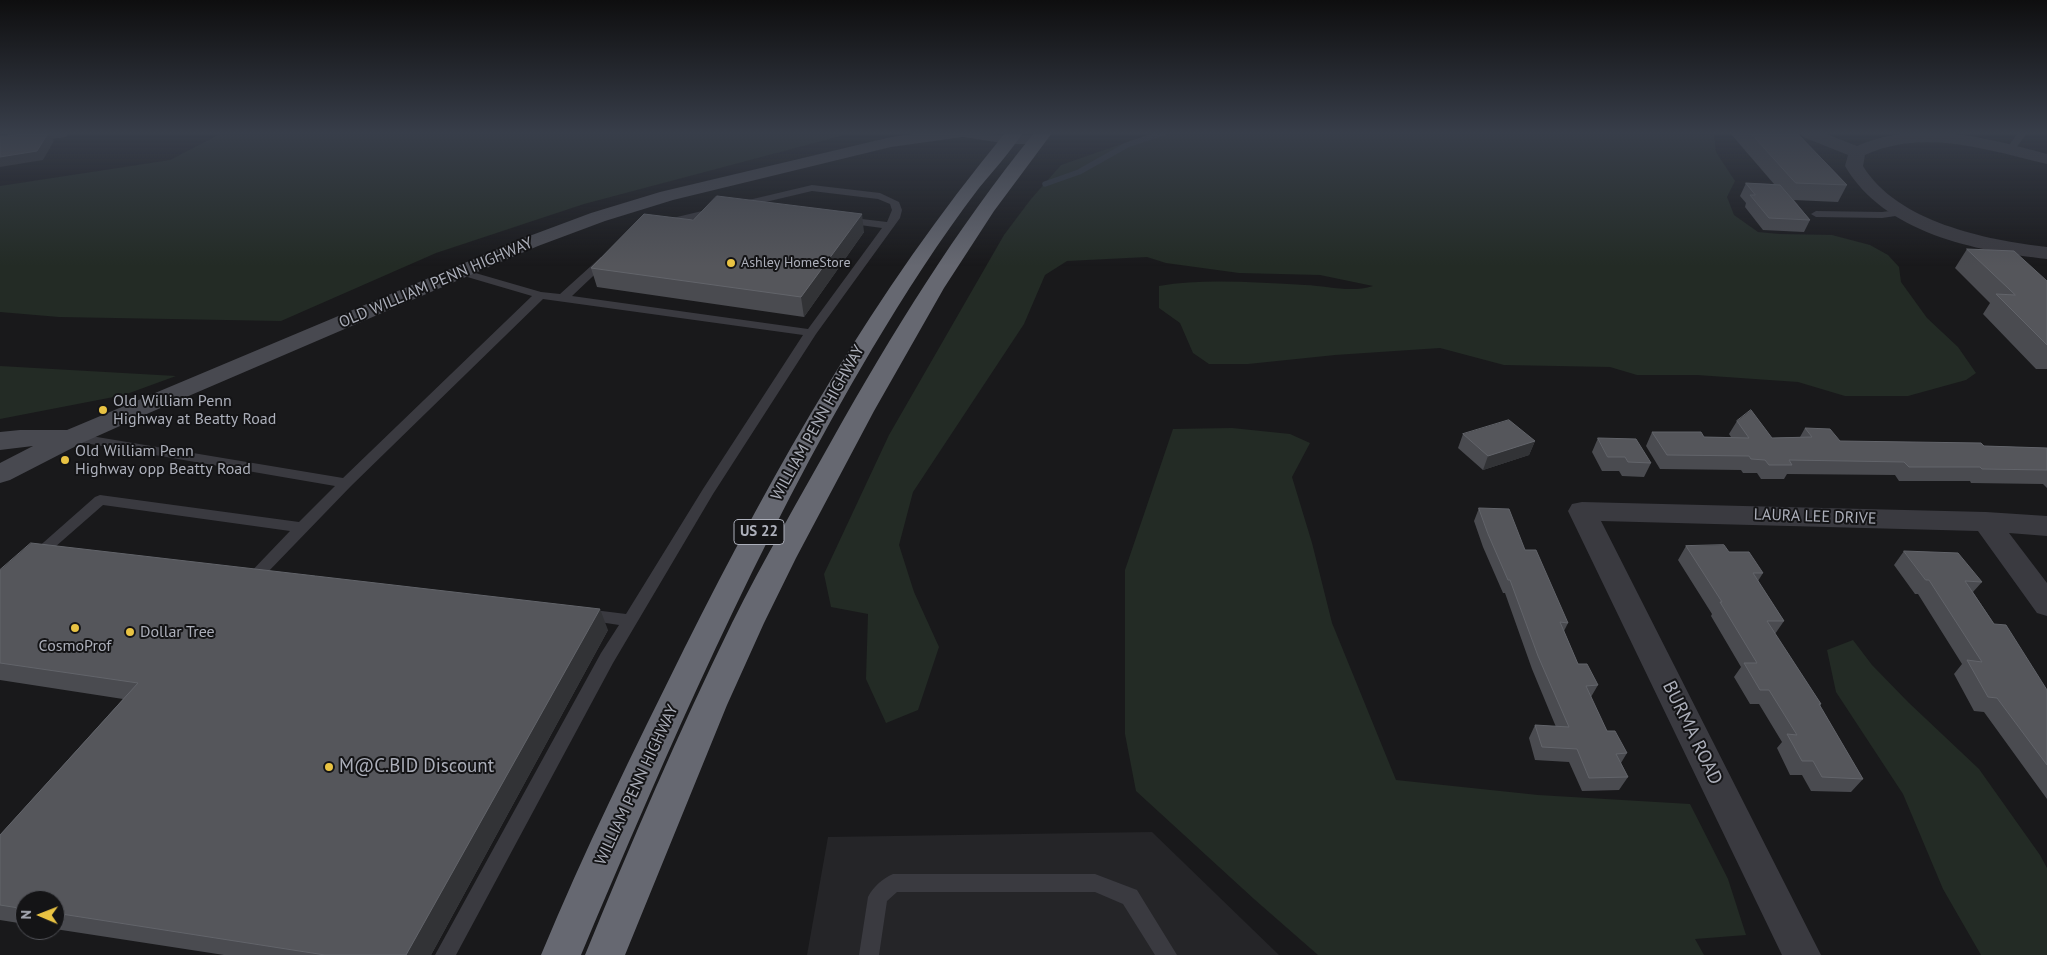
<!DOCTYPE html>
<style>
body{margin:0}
#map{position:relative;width:2047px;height:955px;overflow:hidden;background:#19191b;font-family:"PT Sans",sans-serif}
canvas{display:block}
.north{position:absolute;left:15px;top:890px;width:50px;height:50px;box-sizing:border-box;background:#141416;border:1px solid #515258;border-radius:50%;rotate:271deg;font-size:14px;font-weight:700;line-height:20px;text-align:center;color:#acafba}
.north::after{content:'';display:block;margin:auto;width:18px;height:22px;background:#e9c343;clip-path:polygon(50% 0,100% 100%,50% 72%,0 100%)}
</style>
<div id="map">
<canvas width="2047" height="955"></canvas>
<div class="north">N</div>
</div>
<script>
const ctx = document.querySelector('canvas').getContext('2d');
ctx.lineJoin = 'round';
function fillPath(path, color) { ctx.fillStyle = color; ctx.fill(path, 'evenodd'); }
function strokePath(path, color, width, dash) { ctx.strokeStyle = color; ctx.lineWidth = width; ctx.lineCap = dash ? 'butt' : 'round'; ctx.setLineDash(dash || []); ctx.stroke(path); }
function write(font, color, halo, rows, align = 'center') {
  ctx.font = font + ' "PT Sans",sans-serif'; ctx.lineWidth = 4; ctx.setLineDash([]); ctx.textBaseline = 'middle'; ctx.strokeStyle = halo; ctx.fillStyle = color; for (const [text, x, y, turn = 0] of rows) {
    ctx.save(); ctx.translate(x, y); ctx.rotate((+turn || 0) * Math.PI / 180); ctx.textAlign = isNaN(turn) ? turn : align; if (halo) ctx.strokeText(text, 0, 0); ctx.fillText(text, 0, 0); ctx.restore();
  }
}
const built = new Path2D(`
 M1152 832 1279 955H807L828 837Z`);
const green = new Path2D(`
 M222 133H852L584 204 436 253 281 321 59 317 0 312V186L170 160Z
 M1153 133H1714L1716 152 1735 181 1727 197 1734 215 1758 232 1779 234 1832 235 1870 245 1888 255 1899 267 1901 282 1927 318 1958 347 1976 373 1966 380 1908 396H1845L1798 382 1697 375H1637L1610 367 1504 365 1440 348 1335 355 1248 364H1209L1193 353 1180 323 1159 308V286C1206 278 1257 283 1305 285 1328 286 1351 293 1373 286L1320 275 1239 273 1166 263 1147 257 1067 261 1045 275 1024 324 913 492 899 545 914 592 939 647 918 710 886 723 866 679 868 614 831 607 824 574 889 435 1004 235 1031 199 1061 165Z
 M0 366 176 376 124 395 0 419Z
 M1232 428 1290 434 1310 443 1292 477 1312 543 1332 623 1396 780 1538 795 1690 804 1728 879 1746 935 1695 939 1704 955H1318L1254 899 1136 791 1125 734V570L1173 429Z
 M1853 640 1872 665 1908 702 1979 769 2040 855 2047 868V955H1981L1943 889 1903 794 1836 692 1827 650Z`);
const stream = new Path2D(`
 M1045 184 1079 172 1127 145 1163 133`);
const lane = new Path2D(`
 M2018 133H2027L2014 151H2008L2006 149Z
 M812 185 880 193 899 202 902 210 900 218 816 334 713 494 613 663 456 955H435L601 653 619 625 580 619 578 615 580 611 586 609 626 614 703 489 803 335 543 299 351 486 266 574 270 578 267 582 262 584 249 581 246 577 290 531 103 505 39 561 34 562 29 561 27 557 95 497 100 495 299 522 335 486 73 441 66 437 73 433 343 478 532 296 457 274 456 272 457 270H465L541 292 560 294 601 257H609L610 259 609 261 572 296 808 329 882 228 845 223 840 220 845 217 887 222 892 210 890 204 878 199 812 191 660 227 655 224 660 221Z
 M1905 209 1909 210V214L1882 218 1816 217 1811 214 1816 211 1882 212Z
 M893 874H1095L1137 890 1177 955H1155L1123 904 1095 892H897L887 901 879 955H859L868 897C873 887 883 878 893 874Z`);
const street = new Path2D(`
 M17 133H69L66 137 60 138 0 145V135Z
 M1801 133H1824L1857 146C1917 119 1986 137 2047 154V164C1987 150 1924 128 1865 155L1863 166C1897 222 1986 240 2047 247V259C1975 251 1884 233 1845 166L1848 155 1803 137Z
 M1582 502 1986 512 2047 516V536L2009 533 2047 583V616L2037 613 1978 531 1601 521 1821 955H1782L1568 511 1572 504Z`);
const secondary = new Path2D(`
 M919 133 1037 135 1043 136 1046 140 1043 144H1009L963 137 891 147 673 200 605 221 538 246 149 413 82 443 10 480 0 483V463L33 446 0 450V432L20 430H67L524 238 591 213 660 192 891 137Z`);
const highway = new Path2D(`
 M1005 133H1023C1010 152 994 170 979 188 940 239 905 294 872 349 758 541 668 749 581 955H541C584 851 634 750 684 649 777 464 873 293 1005 133Z
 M1034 133H1052L994 211 944 288 874 411 796 558 764 623 727 705 625 955H585C631 843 679 731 732 623 763 561 798 501 832 440 892 333 956 229 1034 133Z`);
const wall = new Path2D(`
 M1730 133H1797L1847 185 1838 202 1794 200 1810 220 1804 232 1763 230 1745 207 1746 203 1740 196 1746 183 1774 184Z
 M693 220 864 232 804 317 597 287 591 268Z
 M1967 249 2047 281V369H2036L1983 314 1990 303 1955 268Z
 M1737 421 1772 438 1800 437 1805 428 1840 441 2047 448V488L2043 484 1971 483 1970 481H1899L1895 475 1787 474 1784 479H1761L1757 473H1743L1741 470 1660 469 1646 446 1652 432 1704 437H1731L1729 434Z
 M1463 434 1535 441 1529 455 1483 470 1458 448Z
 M1598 438 1651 463 1644 477 1622 476 1619 471H1602L1592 452Z
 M1479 508 1525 550 1568 623 1564 631 1578 664 1598 685 1591 697 1607 731 1627 753 1621 763 1628 777 1619 790 1582 791 1569 762 1535 760 1529 738 1535 725 1556 727 1532 669 1505 593H1503L1483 547 1474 521Z
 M1686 546 1729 552 1763 573 1758 581 1784 621 1775 634 1821 704 1820 706 1863 779 1851 792 1811 791 1802 775H1790L1777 748 1782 742 1759 704H1750L1734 677 1741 667 1711 616 1712 614 1678 560Z
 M1904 551 1982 582 1973 592 1994 624 2047 690V799L1984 712 1974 711 1954 674 1962 664 1918 594H1915L1894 565Z
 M0 570 608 630 431 955H224L55 929V900H25V924L0 920V835L123 699 0 680Z`);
const shadedWall = new Path2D(`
 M0 133H9L0 135Z
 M48 133H49L54 141 43 160 0 167V157Z
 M862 214 864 232 804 317 801 297Z
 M1535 441 1529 455 1483 470 1488 456Z
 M600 609 608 630 431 955H406Z`);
const building = new Path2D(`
 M39 133H48L37 151 0 157V137Z
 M1751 133H1797L1847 185 1796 183Z
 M1746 183 1780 185 1810 220 1769 218 1750 195H1755Z
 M717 196 862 214 801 297 591 268 644 214 693 220Z
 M1967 249 2014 251 2047 281V345L1996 294 2015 295Z
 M1751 410 1772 438 1812 437 1805 428 1830 429 1840 441 1981 443 1984 446 2047 448V470L1982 469 1980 467H1909L1904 462 1789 460 1792 465H1769L1765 460 1751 459 1749 456 1667 455 1652 432H1701L1704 437 1749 438 1737 421Z
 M1509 420 1535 441 1488 456 1463 434Z
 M1598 438 1636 439 1651 463 1628 462 1625 457H1608Z
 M1479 508 1509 509 1525 550H1536L1568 623 1560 622 1578 664H1587L1598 685 1586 686 1607 731H1615L1627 753 1616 754 1628 777 1589 778 1577 749 1542 747 1535 725 1569 727 1538 656 1510 580H1508L1488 534Z
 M31 543 600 609 406 955H325L55 913V900H25V909L0 905V835L138 683 0 663V570Z
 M1724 545 1729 552H1749L1763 573H1753L1784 621H1767L1821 704H1819L1863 779 1822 777 1813 761H1802L1787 734 1797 735 1769 690H1760L1744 663H1757L1720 602H1722L1686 546Z
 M1904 551 1958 553 1982 582 1965 581 1994 624 2006 625 2047 690V765L1997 698 1988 697 1967 660 1982 662 1929 580H1926Z`);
const markers = [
 [731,263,5,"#e9c343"],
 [103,410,5,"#e9c343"],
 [65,460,5,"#e9c343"],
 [75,628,5,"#e9c343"],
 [130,632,5,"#e9c343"],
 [329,767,5,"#e9c343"]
];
const farPoinames = [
 ["Ashley HomeStore",741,263]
];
const shields = [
 [759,532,50]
];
const shieldNames = [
 ["US 22",759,532]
];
const streetNames = [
 ["OLD WILLIAM PENN HIGHWAY",436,283,-23],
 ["WILLIAM PENN HIGHWAY",818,423,-61],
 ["LAURA LEE DRIVE",1815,517,2],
 ["WILLIAM PENN HIGHWAY",637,785,-65]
];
const poiNames = [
 ["Old William Penn",113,401],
 ["Highway at Beatty Road",113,419],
 ["Old William Penn",75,451],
 ["Highway opp Beatty Road",75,469],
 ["Dollar Tree",140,632],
 ["CosmoProf",75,646,"center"]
];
const nearStreetnames = [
 ["BURMA ROAD",1692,733,64]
];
const nearPoinames = [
 ["M@C.BID Discount",339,767]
];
fillPath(built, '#252528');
fillPath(green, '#232b25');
strokePath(stream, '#2f363f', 5.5);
fillPath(lane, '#3a3a40');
fillPath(street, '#3a3a40');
fillPath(secondary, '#484950');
fillPath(highway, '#666871');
fillPath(wall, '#4a4b50');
fillPath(shadedWall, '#323336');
fillPath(building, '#55565b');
strokePath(building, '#62646a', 1);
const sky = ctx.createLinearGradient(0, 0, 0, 266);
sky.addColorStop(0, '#0e0e0f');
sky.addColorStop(0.5, '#383e4a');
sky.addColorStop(1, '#383e4a00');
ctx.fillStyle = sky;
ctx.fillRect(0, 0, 2047, 266);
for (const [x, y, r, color] of markers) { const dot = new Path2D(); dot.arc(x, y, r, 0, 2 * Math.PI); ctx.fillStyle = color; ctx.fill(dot); strokePath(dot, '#141416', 2); }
write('14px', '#acafba', '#141416', farPoinames, 'left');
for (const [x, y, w] of shields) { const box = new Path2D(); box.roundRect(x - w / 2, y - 12.5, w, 25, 4); ctx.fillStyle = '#141416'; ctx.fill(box); strokePath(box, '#acafba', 1); }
write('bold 15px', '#acafba', null, shieldNames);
write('16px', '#acafba', '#141416', streetNames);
write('16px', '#acafba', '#141416', poiNames, 'left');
write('19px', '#acafba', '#141416', nearStreetnames);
write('19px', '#acafba', '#141416', nearPoinames, 'left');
</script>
